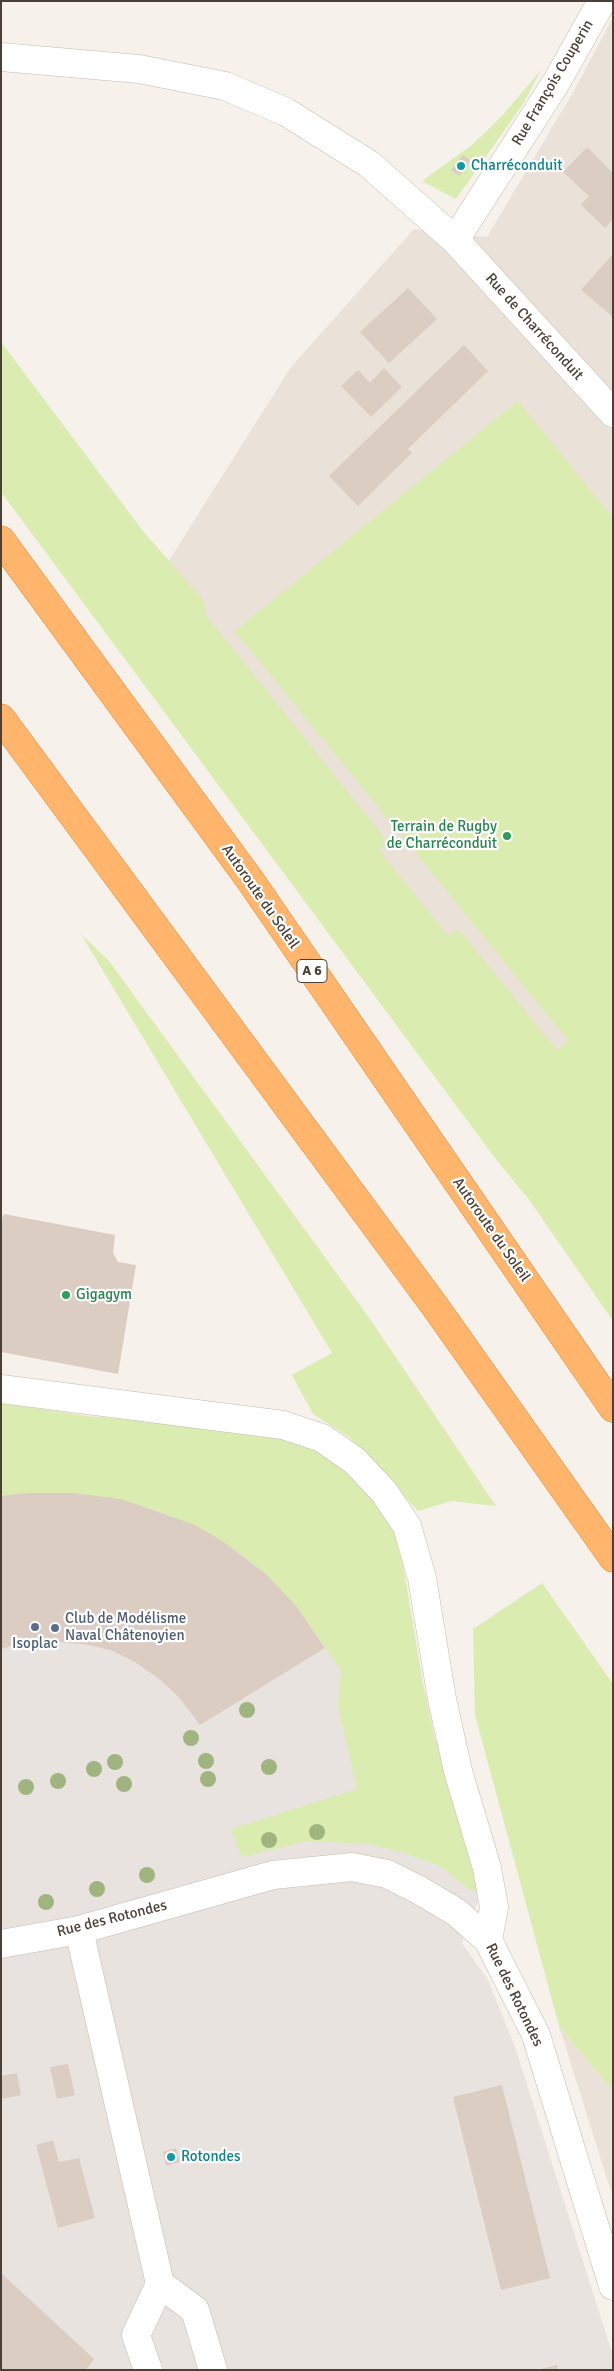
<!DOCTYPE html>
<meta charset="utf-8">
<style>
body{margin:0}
#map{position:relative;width:614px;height:2371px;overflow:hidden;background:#f6f1ea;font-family:Signika,sans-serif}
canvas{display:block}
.frame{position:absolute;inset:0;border:2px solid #4b4037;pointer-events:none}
</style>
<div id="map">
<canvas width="614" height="2371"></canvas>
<div class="frame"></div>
</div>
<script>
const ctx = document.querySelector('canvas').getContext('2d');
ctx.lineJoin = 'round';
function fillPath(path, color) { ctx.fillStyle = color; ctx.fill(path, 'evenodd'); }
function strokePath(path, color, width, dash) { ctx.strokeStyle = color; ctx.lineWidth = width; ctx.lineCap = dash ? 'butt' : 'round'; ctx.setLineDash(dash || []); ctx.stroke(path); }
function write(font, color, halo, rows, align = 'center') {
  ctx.font = font + ' Signika,sans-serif'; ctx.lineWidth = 4.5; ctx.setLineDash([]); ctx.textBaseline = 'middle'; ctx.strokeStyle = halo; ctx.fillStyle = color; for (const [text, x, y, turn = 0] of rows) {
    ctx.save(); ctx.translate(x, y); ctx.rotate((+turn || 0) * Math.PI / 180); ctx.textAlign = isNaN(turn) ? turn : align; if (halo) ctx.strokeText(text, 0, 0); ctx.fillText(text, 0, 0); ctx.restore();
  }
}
const residential = new Path2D(`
 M613 17V1224L168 562 291 367 414 229 487 237 575 89Z
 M559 2026 613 2091V2197L608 2182Z`);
const industrial = new Path2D(`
 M1 1403 87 1416 403 1565 423 1684 435 1738 481 1893 462 1943 488 1980 515 2047 613 2356V2370H1Z`);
const green = new Path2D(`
 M541 70 523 104 456 199 422 181 473 144 501 117Z
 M1 342 143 531 204 601 206 615 388 842 379 850 449 937 458 928 557 1050 568 1040 235 631 518 401 613 518V1321L530 1201 495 1158 1 492Z
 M81 934 109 961 370 1319 496 1506 452 1501 418 1511 349 1437 313 1414 292 1375 332 1353Z
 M1 1403 87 1416 258 1430 321 1450 367 1488 393 1528 403 1565 423 1684 435 1738 481 1893 467 1888 442 1867 404 1853 369 1844 307 1841 242 1857 231 1829 357 1789 338 1706 341 1670C320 1641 302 1610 277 1585 215 1522 126 1490 39 1494 27 1494 14 1494 1 1497Z
 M542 1583 613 1684V2091L559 2026 475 1715 473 1629Z`);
const building = new Path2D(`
 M587 147 613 173V219L605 228 581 205 589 196 563 172Z
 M463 155 471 161 459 176 451 170Z
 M613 254V317L581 290Z
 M408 288 437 319 389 363 360 332Z
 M464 345 488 371 408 449 412 453 358 506 329 476Z
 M384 368 402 387 371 417 341 386 358 370 370 383Z
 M4 1214 115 1235 113 1253 118 1262 136 1265 118 1374 1 1352V1220Z
 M28 1493H73L121 1499 193 1524 221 1540 266 1574 297 1607 325 1648 200 1725 178 1696 158 1678 135 1662 113 1651 90 1645 51 1641 18 1644 1 1649V1496Z
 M68 2064 75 2095 57 2099 50 2067Z
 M17 2073 21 2095 1 2099V2076Z
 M502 2085 550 2278 501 2290 453 2097Z
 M53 2140 59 2162 79 2158 95 2218 58 2228 36 2145Z
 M176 2148 180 2162 166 2166 163 2152Z
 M1 2273 94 2359 86 2370H1Z
 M557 2365 558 2370H541V2369Z`);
const minor = new Path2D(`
 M1 57 139 69 225 86 286 112 369 164 455 240 613 413
 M455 240 557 81 602 1
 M1 1389 283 1425 322 1438 355 1461 384 1492 407 1526 422 1578 442 1699 458 1771 487 1868 494 1907 488 1940
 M79 1930 160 2284 195 2310 213 2370
 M1 1944 79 1930 273 1875 352 1867 387 1874 419 1890 456 1912 488 1940 536 2035 613 2286
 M148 2370 136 2335 160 2284`);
const highway = new Path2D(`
 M1 540 250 880 613 1408
 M1 718 434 1305 613 1558`);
const trees = [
 [247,1710],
 [191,1738],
 [206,1761],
 [115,1762],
 [269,1767],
 [94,1769],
 [208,1779],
 [58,1781],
 [124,1784],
 [26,1787],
 [317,1832],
 [269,1840],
 [147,1875],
 [97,1889],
 [46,1902]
];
const markers = [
 [461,166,5,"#0f9aa8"],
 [507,836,5,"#2e9e5b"],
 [66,1295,5,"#2e9e5b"],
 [35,1627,5,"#5c6f8a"],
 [55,1628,5,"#5c6f8a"],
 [171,2157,5,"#0f9aa8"]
];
const shields = [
 [312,971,30]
];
const shieldNames = [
 ["A 6",312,971]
];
const streetNames = [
 ["Rue François Couperin",553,83,-59],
 ["Rue de Charréconduit",534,327,48],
 ["Autoroute du Soleil",260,897,55],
 ["Autoroute du Soleil",491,1230,55],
 ["Rue des Rotondes",112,1919,-14],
 ["Rue des Rotondes",514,1995,64]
];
const cultureNames = [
 ["Charréconduit",471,166],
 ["Rotondes",181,2157]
];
const leisureNames = [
 ["Terrain de Rugby",497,827],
 ["de Charréconduit",497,844],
 ["Gigagym",76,1295,"left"]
];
const serviceNames = [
 ["Club de Modélisme",65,1619],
 ["Naval Châtenoyien",65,1636],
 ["Isoplac",35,1644,"center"]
];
fillPath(residential, '#eae2d8');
fillPath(industrial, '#e9e3df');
fillPath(green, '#dbecb1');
fillPath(building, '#dccdc2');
strokePath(minor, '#c5baaf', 29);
strokePath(highway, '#e78733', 29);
strokePath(minor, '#fff', 28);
strokePath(highway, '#ffb66c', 28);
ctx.fillStyle = '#9fb47e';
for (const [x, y] of trees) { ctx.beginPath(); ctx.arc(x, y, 8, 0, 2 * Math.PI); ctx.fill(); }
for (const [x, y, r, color] of markers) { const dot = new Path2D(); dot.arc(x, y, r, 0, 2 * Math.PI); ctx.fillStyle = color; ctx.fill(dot); strokePath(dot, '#fff', 2); }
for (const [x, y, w] of shields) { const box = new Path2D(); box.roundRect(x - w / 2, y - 11.5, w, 23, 4); ctx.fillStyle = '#fff'; ctx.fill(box); strokePath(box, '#4b4037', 1); }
write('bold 14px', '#4b4037', null, shieldNames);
write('15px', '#4b4037', '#fff', streetNames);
write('15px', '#0d838f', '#fff', cultureNames, 'left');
write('15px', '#27864d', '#fff', leisureNames, 'right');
write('15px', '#4e5e75', '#fff', serviceNames, 'left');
</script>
